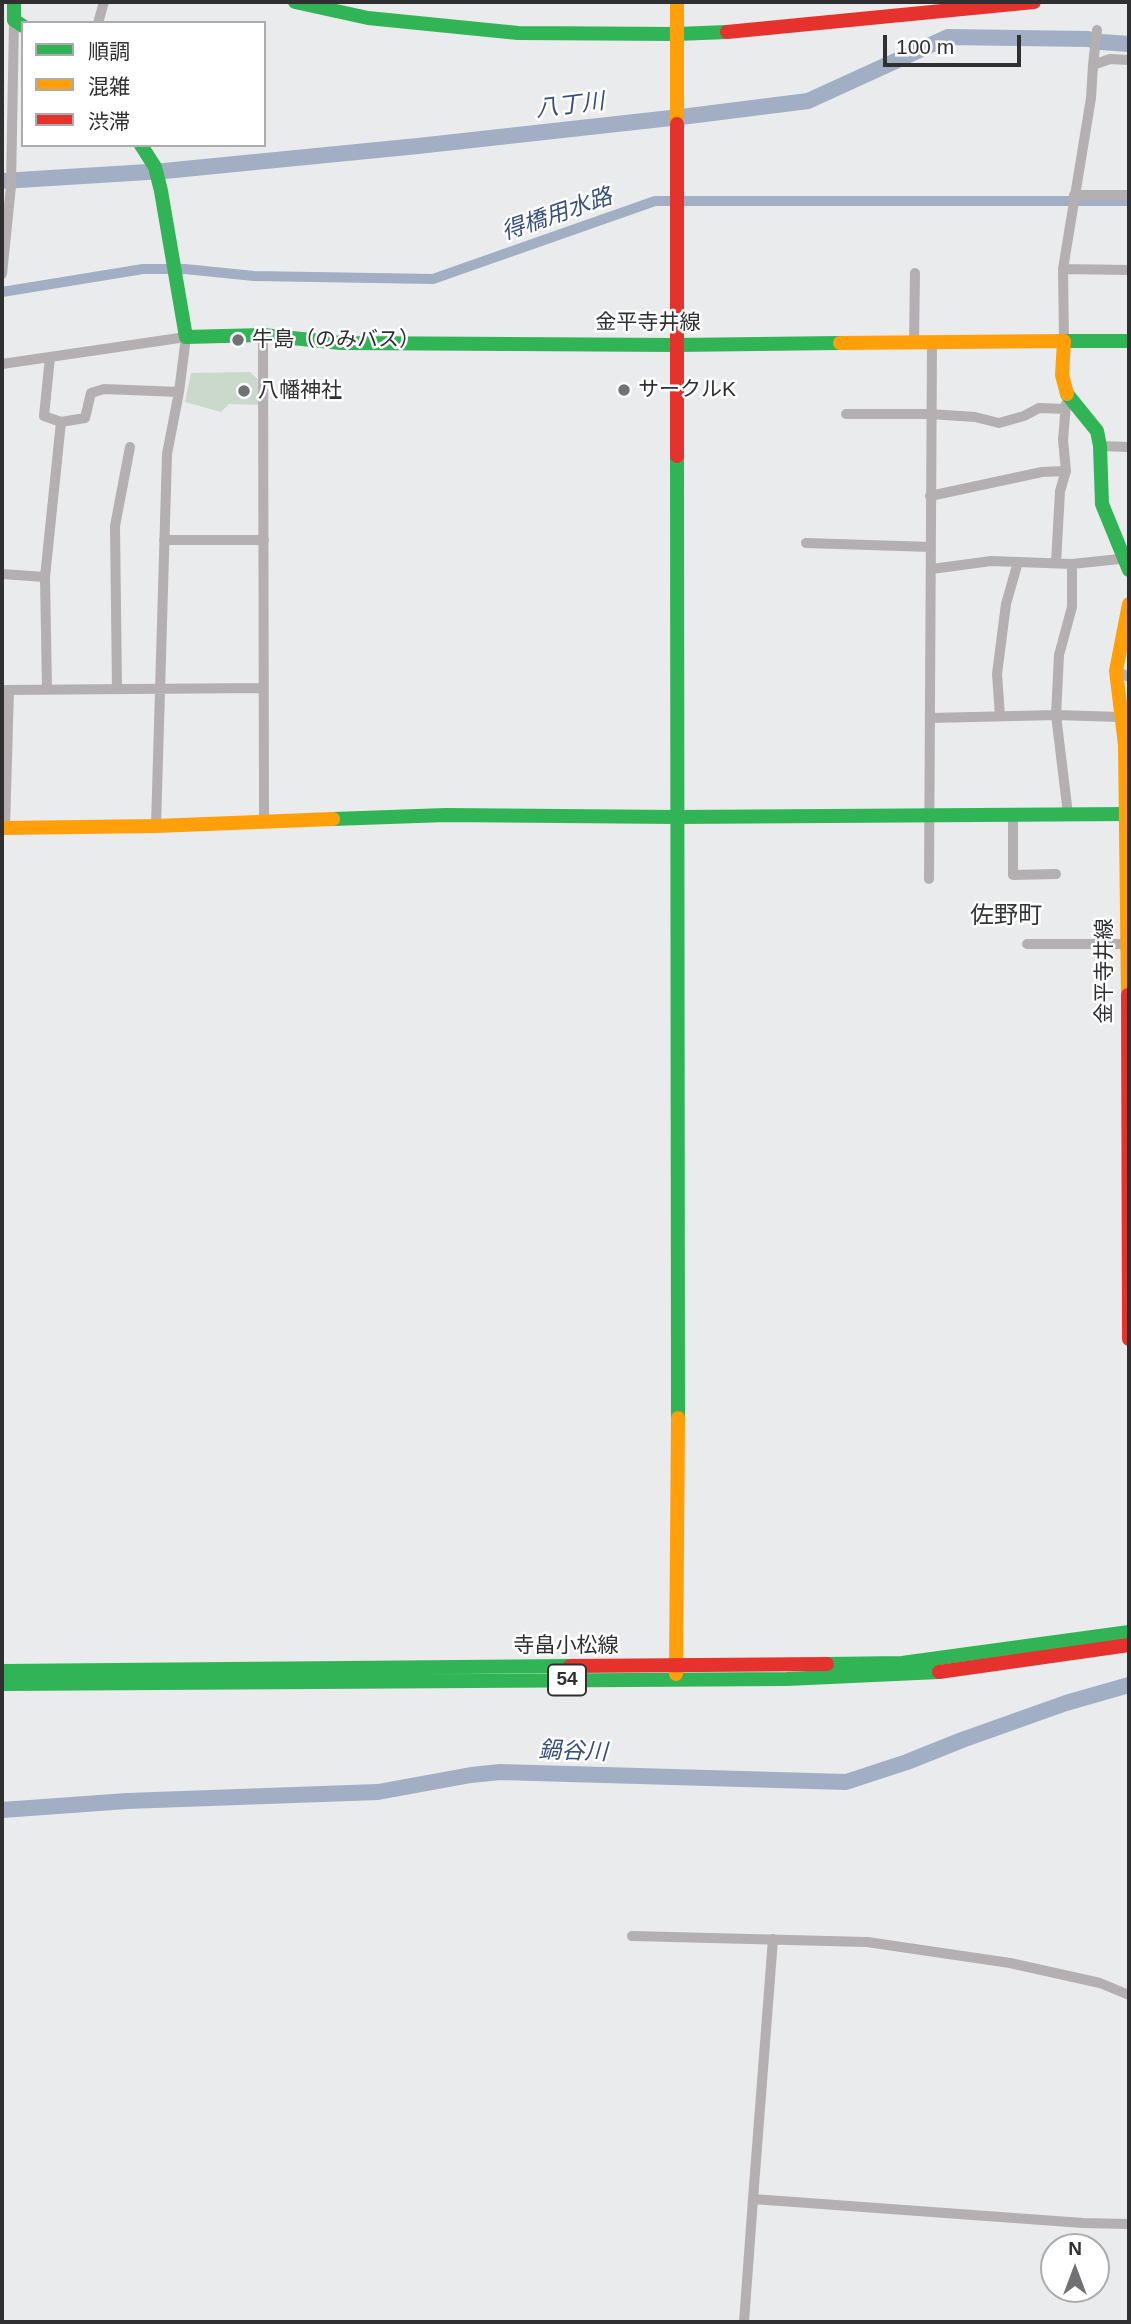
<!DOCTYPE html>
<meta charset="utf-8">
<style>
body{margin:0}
#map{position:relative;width:1131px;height:2324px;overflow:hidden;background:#eaebec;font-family:Arial,"Noto Sans JP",sans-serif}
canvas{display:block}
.frame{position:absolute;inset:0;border:4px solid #303032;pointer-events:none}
.legend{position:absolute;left:21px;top:21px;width:245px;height:126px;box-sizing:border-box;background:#fff;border:2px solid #acacad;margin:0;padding:9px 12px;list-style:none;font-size:21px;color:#303032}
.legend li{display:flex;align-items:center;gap:14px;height:35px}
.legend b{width:35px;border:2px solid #acacad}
.north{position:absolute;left:1040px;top:2233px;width:70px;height:70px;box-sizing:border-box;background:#fff;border:2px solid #acacad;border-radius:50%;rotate:0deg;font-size:19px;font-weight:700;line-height:28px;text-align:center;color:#303032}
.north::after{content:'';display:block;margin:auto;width:24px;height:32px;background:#717173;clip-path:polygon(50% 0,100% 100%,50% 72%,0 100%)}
.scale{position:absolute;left:883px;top:35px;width:138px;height:32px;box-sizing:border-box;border:4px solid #303032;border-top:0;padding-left:9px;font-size:21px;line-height:24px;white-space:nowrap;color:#303032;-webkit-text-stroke:5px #fff;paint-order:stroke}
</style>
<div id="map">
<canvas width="1131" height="2324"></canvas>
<div class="frame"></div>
<ul class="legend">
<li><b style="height:9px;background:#30b455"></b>順調</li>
<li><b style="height:9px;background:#ff9f0a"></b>混雑</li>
<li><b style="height:9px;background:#e5322d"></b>渋滞</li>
</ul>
<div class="north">N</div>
<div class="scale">100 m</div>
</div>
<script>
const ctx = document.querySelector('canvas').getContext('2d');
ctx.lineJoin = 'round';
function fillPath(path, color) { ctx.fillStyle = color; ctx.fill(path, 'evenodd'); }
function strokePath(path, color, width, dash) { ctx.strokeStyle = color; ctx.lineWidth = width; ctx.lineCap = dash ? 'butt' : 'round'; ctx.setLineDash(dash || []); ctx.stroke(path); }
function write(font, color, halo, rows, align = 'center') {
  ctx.font = font + ' Arial,"Noto Sans JP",sans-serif'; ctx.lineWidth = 5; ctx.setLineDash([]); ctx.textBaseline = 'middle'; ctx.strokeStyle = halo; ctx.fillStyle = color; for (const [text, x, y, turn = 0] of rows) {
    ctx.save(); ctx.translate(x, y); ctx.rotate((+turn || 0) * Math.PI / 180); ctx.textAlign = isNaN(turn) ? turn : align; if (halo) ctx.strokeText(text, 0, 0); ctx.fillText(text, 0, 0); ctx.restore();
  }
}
const green = new Path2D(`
 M250 372 262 383 260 405 229 404 221 412 185 402 191 373Z`);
const canal = new Path2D(`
 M2 292 143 269H185L254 276 433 279 655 201H1129`);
const river = new Path2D(`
 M2 181 164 171 418 146 689 116 808 101 948 37 1088 39 1101 42 1129 44
 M2 1810 127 1801 378 1792 471 1775 500 1772 846 1782 907 1762 962 1740 1066 1703 1129 1685`);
const street = new Path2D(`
 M98 23 104 2
 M1093 65 1097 30
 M1074 195H1129
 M1063 269 1129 270
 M2 274 11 186 14 20
 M263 335 264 822
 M1064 341 1063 269 1091 98 1093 65 1110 59 1129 60
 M914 344 915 273
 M2 364 186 337 179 392 167 454 156 826
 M846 414H930L975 417 999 423 1024 416 1039 408 1065 409
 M61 422 85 418 91 393 104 389 179 392
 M1100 446 1129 447
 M930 496 1042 472 1066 471
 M164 540H264
 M806 543 931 547
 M1056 563 1060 491 1066 471 1063 440 1066 404
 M932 569 991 561 1072 564 1129 558
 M2 574 45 577
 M1116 671 1129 677
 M47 689 45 577 61 422 44 416 50 357
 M117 689 115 526 130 447
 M2 690 264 688
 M1000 716 997 674 1006 604 1018 562
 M931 718 1056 715 1120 717
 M1068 814 1056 715 1059 655 1072 607V564
 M1013 815V875L1056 874
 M5 828 9 690
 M929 879 932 343
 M1027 944H1126
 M632 1936 867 1942 1010 1963 1100 1983 1129 1995
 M773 1939 753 2199 1083 2223 1129 2224
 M744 2322 753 2199`);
const fast = new Path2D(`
 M14 2V20L23 26
 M295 2 368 18 518 33 677 34 727 32
 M141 145 155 167 161 191 186 337 263 335 341 343 676 345 840 343
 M1064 341H1129
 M1067 394 1097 431 1100 446 1102 504 1129 570
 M677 456 678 1418
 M333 819 446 815 676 817 1129 814
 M827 1664 902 1663 1129 1632
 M2 1671 570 1666
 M2 1684 787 1679 939 1672`);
const slow = new Path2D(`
 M677 2V124
 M840 343 1064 341 1062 375 1067 394
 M2 828 156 826 333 819
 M1128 995 1125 745 1116 671 1129 604
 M676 1674 678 1418`);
const jam = new Path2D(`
 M727 32 1034 2
 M677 124V456
 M1128 995 1129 1339
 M570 1666 827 1664
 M939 1672 1129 1645`);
const markers = [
 [238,340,7,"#717173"],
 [624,390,7,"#717173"],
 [244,391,7,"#717173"]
];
const shields = [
 [567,1680,38]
];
const shieldNames = [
 ["54",567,1680]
];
const streetNames = [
 ["金平寺井線",648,323],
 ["金平寺井線",1105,971,-90],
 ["寺畠小松線",566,1646]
];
const poiNames = [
 ["牛島（のみバス）",252,340],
 ["サークルK",638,390],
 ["八幡神社",258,391]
];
const waterNames = [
 ["八丁川",570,106,-7],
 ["得橋用水路",557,215,-19],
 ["鍋谷川",573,1752,2]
];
const quarterNames = [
 ["佐野町",1006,916]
];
fillPath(green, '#cad9cc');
strokePath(canal, '#a1aec4', 10);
strokePath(river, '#a1aec4', 16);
strokePath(street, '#b4afb0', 10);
strokePath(fast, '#30b455', 14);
strokePath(slow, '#ff9f0a', 14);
strokePath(jam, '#e5322d', 14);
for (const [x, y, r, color] of markers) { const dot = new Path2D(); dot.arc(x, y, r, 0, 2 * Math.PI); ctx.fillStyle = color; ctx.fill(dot); strokePath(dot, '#fff', 2.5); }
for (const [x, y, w] of shields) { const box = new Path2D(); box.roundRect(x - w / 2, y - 15.5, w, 31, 5); ctx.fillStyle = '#fff'; ctx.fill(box); strokePath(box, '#303032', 2); }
write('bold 19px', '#303032', null, shieldNames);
write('21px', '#303032', '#fff', streetNames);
write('21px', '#303032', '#fff', poiNames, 'left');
write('italic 23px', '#37507d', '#fff', waterNames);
write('24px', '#343537', '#fff', quarterNames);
</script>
